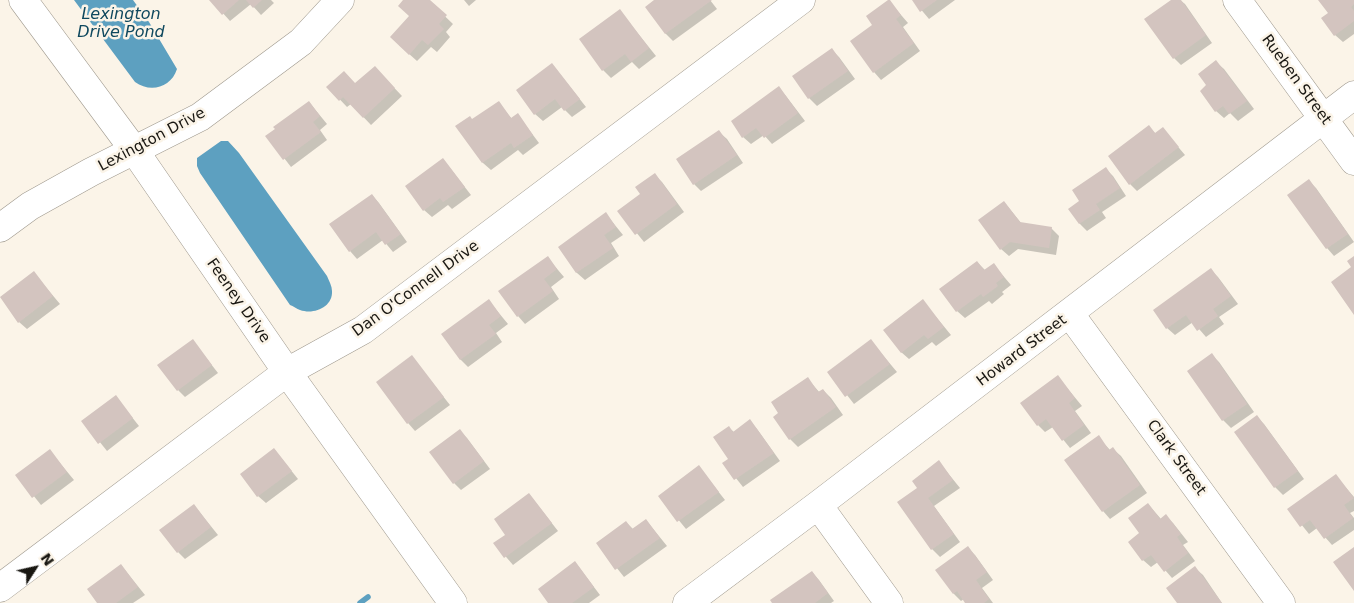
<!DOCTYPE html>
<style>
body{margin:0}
#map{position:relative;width:1354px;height:603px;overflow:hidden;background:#fbf4e8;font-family:"DejaVu Sans",sans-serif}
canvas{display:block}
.north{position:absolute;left:10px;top:543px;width:50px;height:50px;-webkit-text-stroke:4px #fbf4e8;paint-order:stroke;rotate:55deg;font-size:14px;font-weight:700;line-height:20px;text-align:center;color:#191712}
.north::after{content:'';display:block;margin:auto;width:18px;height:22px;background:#191712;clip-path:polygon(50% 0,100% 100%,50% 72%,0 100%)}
</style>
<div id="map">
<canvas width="1354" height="603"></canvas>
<div class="north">N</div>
</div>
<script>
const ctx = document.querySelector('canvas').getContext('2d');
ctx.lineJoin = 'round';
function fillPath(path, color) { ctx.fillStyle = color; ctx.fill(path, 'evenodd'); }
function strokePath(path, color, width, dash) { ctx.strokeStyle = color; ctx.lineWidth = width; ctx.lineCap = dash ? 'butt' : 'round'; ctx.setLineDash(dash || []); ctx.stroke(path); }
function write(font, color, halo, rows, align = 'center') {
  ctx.font = font + ' "DejaVu Sans",sans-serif'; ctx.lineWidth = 5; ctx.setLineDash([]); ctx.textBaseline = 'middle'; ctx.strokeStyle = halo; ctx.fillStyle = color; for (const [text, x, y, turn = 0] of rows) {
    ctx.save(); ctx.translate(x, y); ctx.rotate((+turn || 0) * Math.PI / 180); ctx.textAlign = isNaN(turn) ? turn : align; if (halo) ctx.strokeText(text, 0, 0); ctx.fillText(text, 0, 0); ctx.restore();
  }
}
const water = new Path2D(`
 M74 0H133L149 22 177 69C171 88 150 93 135 82Z
 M221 141H228L239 153 327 276C329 281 332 286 332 291 333 307 314 315 300 310 297 309 293 306 290 305L200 173 197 166V158Z`);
const shadow = new Path2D(`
 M211 0H271L274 3 261 15 251 4 230 21Z
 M405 0H428L453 24 446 32 450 37 437 52 431 47 417 61 399 45 410 17Z
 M464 0H476L469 6Z
 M656 0H710L717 9 673 41 665 33Z
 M913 0H955L929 19Z
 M1173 0H1180L1185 4 1212 43 1181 65 1174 58Z
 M1320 0H1354V34L1343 42 1335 35 1330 13Z
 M889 1 908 23 903 27 920 51 881 80 874 72 873 25Z
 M620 11 656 56 639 69 632 62 611 78 603 70 581 40Z
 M832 50 839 57 855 79 817 106 809 98 794 76Z
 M1216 62 1224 69 1254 109 1238 121 1230 113 1224 118 1216 111 1208 86Z
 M552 64 586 107 572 117 562 107 543 121 535 114Z
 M382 75 402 96 371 125 351 104 347 107 328 87 356 85Z
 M779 88 786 96 805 121 772 144 764 135 751 144 743 137Z
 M309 102 327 124 320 130 327 140 291 167 267 136Z
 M498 102 512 119 518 115 539 143 523 155 518 150 491 170 483 163 457 126 473 121Z
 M1149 127 1156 134 1163 129 1185 155 1137 191 1130 184Z
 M719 132 727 139 743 163 701 191 694 184Z
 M443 159 471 195 452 209 448 205 432 217 424 210Z
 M1106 169 1113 176 1126 196 1102 212 1106 218 1087 231 1080 224 1070 209 1081 202Z
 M655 175 662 182 684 212 644 242 619 211 642 194Z
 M1309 181 1316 188 1354 242 1334 256 1327 248Z
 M372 195 379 203 407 242 393 252 383 240 357 259 350 251Z
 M1004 202 1022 224 1051 228 1059 236 1056 255 1018 249 1009 256 1001 249Z
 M606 214 623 235 611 243 619 256 585 280 577 273 559 247Z
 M547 257 564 277 551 287 559 299 525 324 518 316Z
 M977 262 986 271 994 265 1011 285 1002 292 1004 294 992 304 989 301 965 318 957 311Z
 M1211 270 1218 277 1238 304 1219 317 1224 324 1206 337 1193 322 1175 335 1167 328Z
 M34 273 60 304 27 329 19 322Z
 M489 301 508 324 496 333 502 342 468 367 460 359Z
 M923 301 951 335 936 346 932 342 909 359 901 352Z
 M193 341 218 373 185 397 178 390Z
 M871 341 897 372 854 404 829 372Z
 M1212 355 1219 362 1254 412 1231 428 1223 420 1189 371Z
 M412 357 450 405 415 431 408 423Z
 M1058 377 1082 406 1075 411 1091 433 1070 448 1053 427 1045 432 1038 425Z
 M808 379 820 393 823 390 831 398 843 415 798 447 790 439 774 417 780 413Z
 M116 397 139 426 107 451 83 421Z
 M1257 417 1264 424 1304 479 1283 495 1275 487 1235 432Z
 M750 421 757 429 780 461 743 487 724 463 730 459 728 427 734 432Z
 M460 431 467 438 490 469 461 490 454 483Z
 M1098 437 1111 451 1113 449 1121 456 1147 493 1110 519 1103 511Z
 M274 449 298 479 266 503 258 496Z
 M50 451 74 480 41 505 17 475Z
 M939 462 960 488 934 506 960 542 940 557 932 549 898 502 919 488Z
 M699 467 725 500 686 529 659 496Z
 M1336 476 1354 497V511L1350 513 1354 518V530L1332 545 1317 528 1309 534 1289 509Z
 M529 494 558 531 513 565 495 544 507 535Z
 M1148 504 1161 519 1166 516 1173 523 1188 542 1183 545 1195 561 1172 578 1158 562 1151 567 1143 560 1141 534Z
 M194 505 218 535 185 559 178 552Z
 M646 520 667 546 624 577 597 543 626 522 633 529Z
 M968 548 975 555 993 580 982 588 993 603H967L964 599 961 601 954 594 937 570Z
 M575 562 600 595 589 603H550Z
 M121 565 145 595 133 603H98Z
 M1195 568 1203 575 1222 603H1178Z
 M812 572 819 580 834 601 831 603H773Z`);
const stream = new Path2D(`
 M360 603 368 597`);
const building = new Path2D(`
 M209 0H239L222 15Z
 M246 0H262L253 8Z
 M403 0H430L447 15 439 24 444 29 428 45 422 40 409 55 390 37 409 16 398 6Z
 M654 0H712L665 34 645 7Z
 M888 0H890L901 15 896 19 914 43 873 73 850 41 872 25 866 16Z
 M912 0H937L920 12Z
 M1171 0H1181L1206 35 1173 59 1144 19Z
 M1318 0H1354V4L1351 7 1354 11V21L1334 36 1321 18 1328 13Z
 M620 9 649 48 631 62 625 54 602 71 579 39Z
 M832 48 848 71 808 99 792 76Z
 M1216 60 1247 101 1229 114 1223 106 1215 112 1200 91 1206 85 1198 74Z
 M552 63 580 99 564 111 555 99 534 115 516 90Z
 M375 66 395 88 363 118 343 97 339 101 326 87 344 71 355 83Z
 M779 86 798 113 764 138 756 128 742 138 731 121Z
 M309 101 320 116 313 122 321 132 283 160 265 136 275 129 273 127Z
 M499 101 511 118 518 113 533 135 514 148 511 143 482 163 455 126 470 116 472 119Z
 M1149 125 1155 133 1163 127 1179 147 1129 185 1108 156Z
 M719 130 737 155 693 185 676 159Z
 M443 158 465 187 443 202 440 198 423 211 405 186Z
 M1106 167 1120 188 1096 204 1100 210 1079 224 1068 209 1079 201 1072 190Z
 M655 173 677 204 635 235 617 211 640 194 635 187Z
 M1309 179 1348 234 1326 249 1287 195Z
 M372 194 401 234 385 245 376 232 349 252 329 224Z
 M1004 201 1020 222 1052 227 1049 248 1010 242 1000 250 978 220Z
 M606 212 616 227 604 235 613 248 576 273 558 247Z
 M548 256 557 269 544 279 553 291 517 317 498 291Z
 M1354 256V315L1331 282 1351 267 1347 261Z
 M977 261 984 270 994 263 1004 277 996 283 998 286 983 297 981 294 956 312 939 289Z
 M1211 268 1231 296 1213 309 1218 316 1197 331 1186 315 1166 329 1153 310Z
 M34 271 53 296 18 323 0 297Z
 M489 299 501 316 489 325 496 334 460 360 441 334Z
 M923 299 944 327 928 339 924 335 901 353 883 330Z
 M193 339 212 365 177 391 157 365Z
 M871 339 890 364 845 397 827 372Z
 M1212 353 1247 404 1222 421 1187 371Z
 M412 355 444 397 407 424 376 382Z
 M1058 375 1075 398 1069 403 1084 425 1062 441 1046 419 1037 426 1020 403Z
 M808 377 818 392 823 389 836 407 789 440 773 417 778 413 771 402Z
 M116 395 133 418 98 444 81 421Z
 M1257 415 1298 471 1274 488 1234 432Z
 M750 419 774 453 734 480 722 463 728 459 713 437 729 426 733 432Z
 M460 429 484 461 453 484 429 452Z
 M1099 435 1109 450 1113 447 1140 485 1102 512 1064 460Z
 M274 448 292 471 257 497 240 474Z
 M50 449 67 472 32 498 15 475Z
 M939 460 953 480 928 498 954 534 931 550 897 502 917 488 912 481Z
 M699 465 719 492 677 522 658 496Z
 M1336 474 1354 498 1344 505 1353 518 1324 539 1310 520 1300 527 1287 509Z
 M529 493 552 523 504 558 493 543 505 535 494 519Z
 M1148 503 1160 519 1166 514 1181 534 1177 537 1188 553 1164 572 1151 555 1142 561 1128 542 1139 533 1128 518Z
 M194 504 211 527 177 553 159 530Z
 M646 519 660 538 615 570 596 543 626 521 632 529Z
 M968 546 987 572 976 580 989 599 984 603H965L957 591 953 594 935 570Z
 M1354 547V591L1333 562Z
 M575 561 594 587 572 603H548L538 589Z
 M121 564 138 587 116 603H97L87 589Z
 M1195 566 1222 603H1177L1166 588Z
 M812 571 828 593 815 603H772L770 600Z`);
const minor = new Path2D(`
 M23 0 134 150 287 372 453 603
 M1237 0 1354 161
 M0 228 30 206 91 172 200 117 301 42 340 0
 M1070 314 1281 603
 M818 505 889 603
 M0 588 287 372 363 330 801 0
 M687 603 818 505 1354 95`);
const streetNames = [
 ["Rueben Street",1296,80,54],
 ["Lexington Drive",152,140,-28],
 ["Dan O'Connell Drive",416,289,-36],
 ["Feeney Drive",238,301,55],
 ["Howard Street",1022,351,-37],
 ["Clark Street",1176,458,54]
];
const waterNames = [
 ["Lexington",121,15],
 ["Drive Pond",121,33]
];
fillPath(water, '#5da0c0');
fillPath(shadow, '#0003');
strokePath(stream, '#5da0c0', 5.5);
fillPath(building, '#d3c4bf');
strokePath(minor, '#9e988d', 29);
strokePath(minor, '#fff', 28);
write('15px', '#191712', '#fbf4e8', streetNames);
write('italic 16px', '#0f485e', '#fbf4e8', waterNames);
</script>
